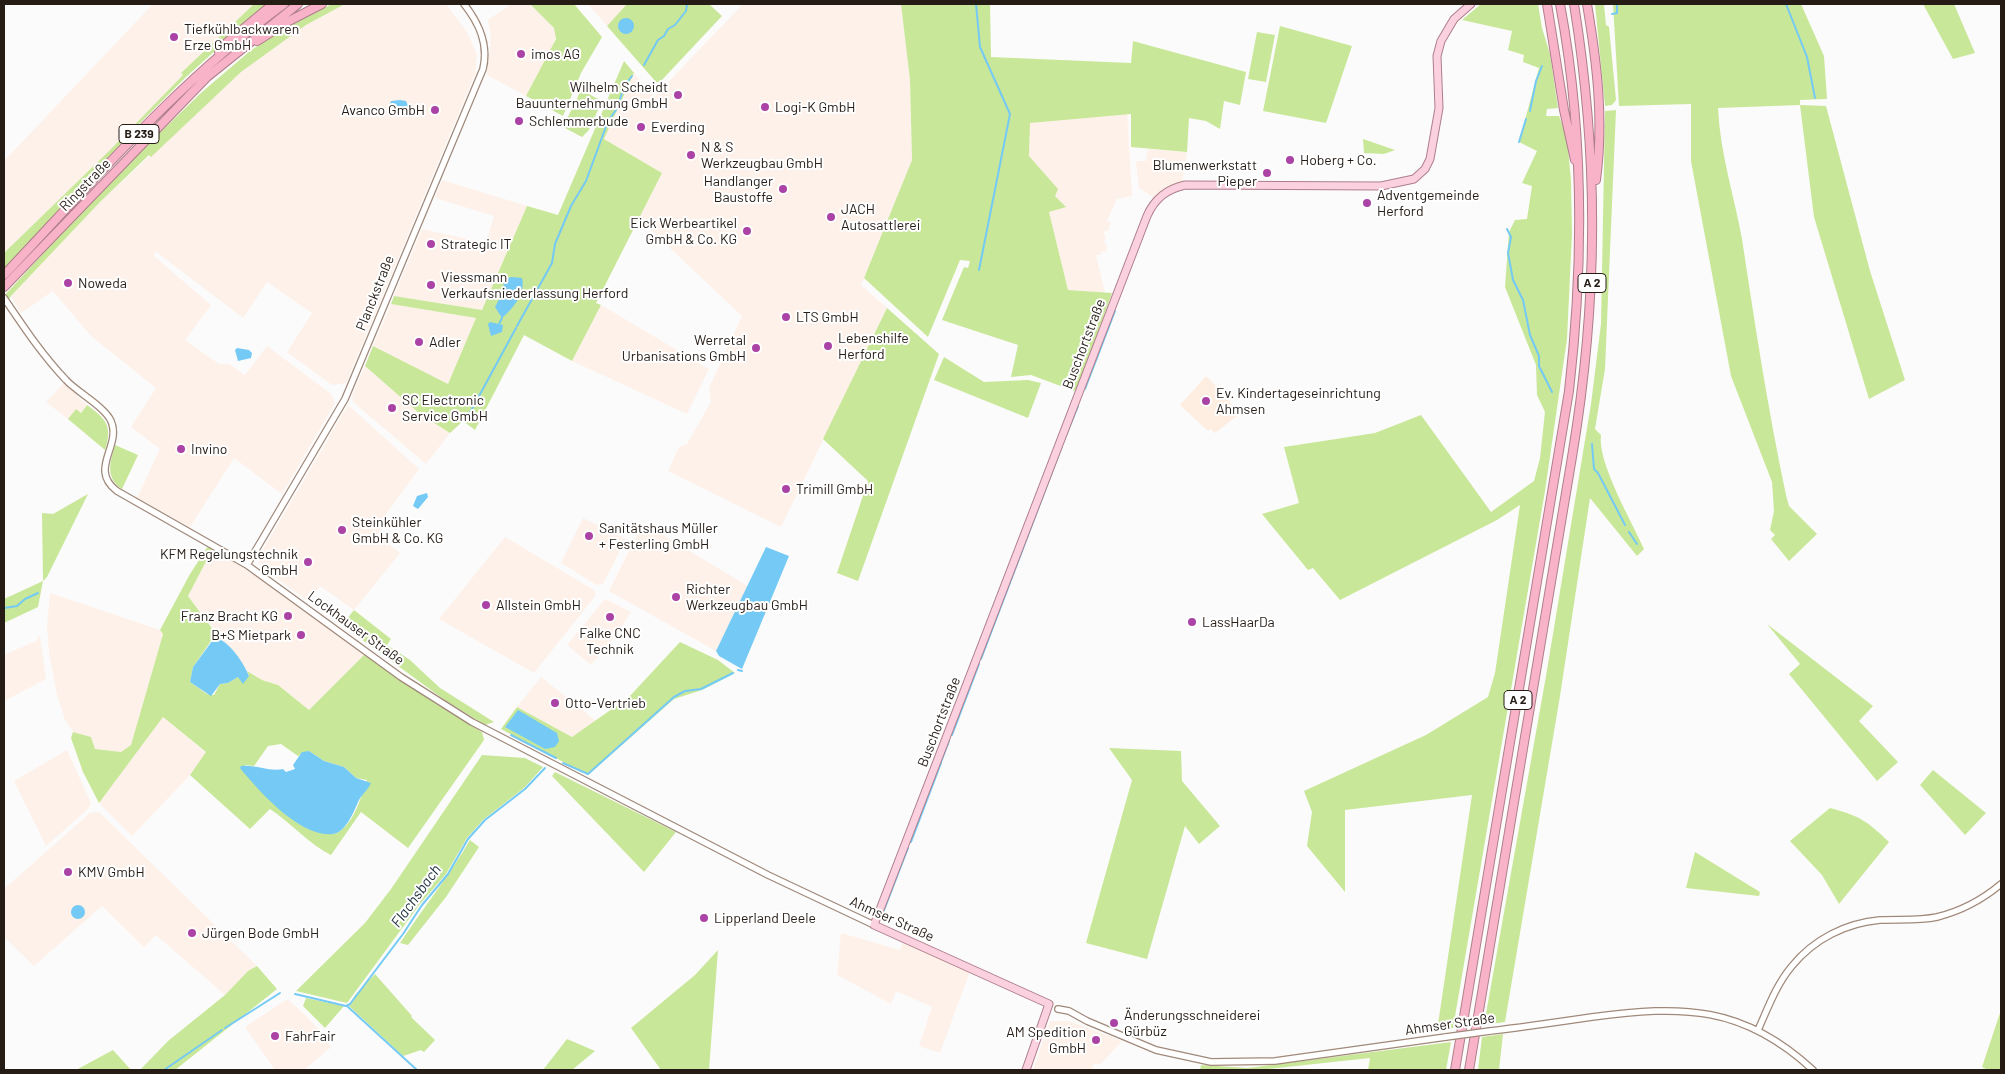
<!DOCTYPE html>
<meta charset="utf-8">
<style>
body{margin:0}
#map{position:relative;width:2005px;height:1074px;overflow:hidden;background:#fbfbfb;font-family:Barlow,sans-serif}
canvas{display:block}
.frame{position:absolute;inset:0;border:5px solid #251c16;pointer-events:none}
</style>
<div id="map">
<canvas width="2005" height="1074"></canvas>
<div class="frame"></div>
</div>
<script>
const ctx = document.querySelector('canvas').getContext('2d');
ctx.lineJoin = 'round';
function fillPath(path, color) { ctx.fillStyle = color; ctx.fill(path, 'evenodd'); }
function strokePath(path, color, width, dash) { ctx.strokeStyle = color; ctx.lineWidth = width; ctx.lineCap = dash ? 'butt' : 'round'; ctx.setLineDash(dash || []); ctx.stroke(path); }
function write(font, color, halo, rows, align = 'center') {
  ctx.font = font + ' Barlow,sans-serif'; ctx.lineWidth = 4; ctx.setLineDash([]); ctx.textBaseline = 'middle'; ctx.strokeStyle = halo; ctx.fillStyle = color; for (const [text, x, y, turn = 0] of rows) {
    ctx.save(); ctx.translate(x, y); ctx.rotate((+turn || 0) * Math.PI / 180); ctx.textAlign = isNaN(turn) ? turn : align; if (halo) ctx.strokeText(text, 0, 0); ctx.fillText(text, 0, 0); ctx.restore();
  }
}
const built = new Path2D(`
 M153 4H254L181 73 183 75 111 149 4 253V161Z
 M345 4H446L467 32 477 55 475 74 346 383 332 385 287 352 312 313 267 282 243 318 155 251 154 256 211 305 185 340 219 364H229L245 375 267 346 331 394 335 403 282 494 234 458 190 527 137 498 160 449 131 427 156 388 91 336 53 291 21 313 11 296 101 201 241 72 306 25Z
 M511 4H530L554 28 556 34 554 44 526 96 487 75 491 38 488 20Z
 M588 4H627L607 26Z
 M743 4H901L910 80 912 160 861 285 887 308 781 527 668 471 679 447 687 444 711 402 709 388 742 316 639 219 662 173 604 139 634 73 654 97Z
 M1127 113 1132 196 1117 199 1107 221 1111 222 1108 231 1105 230 1103 235 1106 236 1104 242 1107 246 1105 252 1102 251 1101 255H1096L1105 293 1068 290 1049 212 1065 207 1055 196 1029 156 1030 123Z
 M1148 149 1187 152 1182 182 1168 186 1153 197 1139 188 1136 161H1146Z
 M442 180 527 206 482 310 394 296 422 229 486 243 494 216 435 198Z
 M391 304 476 318 448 384 373 346Z
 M601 305 709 369 687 414 572 361Z
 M365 366 420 414 450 433 426 464 353 402 352 396Z
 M64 383 87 405 80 413 76 409 68 419 46 402Z
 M348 405 419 469 384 517 388 520 377 535 400 553 354 610 320 586 309 602 261 567 259 563 261 553Z
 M583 518 626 539 603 584 597 585 561 563Z
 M643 523 748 586 716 651 609 591Z
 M505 537 594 590 596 595 534 673 439 619Z
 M213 548 280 592 365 654 309 710 278 685 262 680 247 671 188 596Z
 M50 593 160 630 163 634 131 745 121 752 95 749 91 737 73 732 65 720 57 695 49 653 47 626Z
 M605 599 631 612 617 634 591 665 567 645Z
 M40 635 46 679 4 701V655L36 641Z
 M541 677 596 721 572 737 517 707Z
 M163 717 206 753 190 775 132 836 99 803Z
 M67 750 91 803 88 809 46 846 14 781Z
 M99 812 257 966 248 971 225 995 156 935 144 947 102 906 34 966 4 937V889L90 813Z
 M841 933 900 950 903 942 970 971 940 1053 919 1046 932 1007 896 991 891 1004 837 975Z
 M286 1000 290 1001 307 1017 323 1034 331 1047 304 1070H275L245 1027Z
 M1050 1021H1069L1122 1041 1101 1064H1094L1091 1070H1033Z`);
const education = new Path2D(`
 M1206 376 1228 398 1237 416 1215 433 1210 429 1208 431 1180 405Z`);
const green = new Path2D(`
 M254 4H267L186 77 130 133 121 147 4 270V253L111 149 183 75 181 73Z
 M332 4H345L306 25 241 72 151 157 149 155 101 201 11 296 4 307V296L110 181 202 92 250 51 276 33Z
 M530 4H574L602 37 581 73 563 116 526 96 556 39 554 28Z
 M627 4H709L722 16 660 82H656L607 26Z
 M901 4H990L991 57 1131 63 1133 41 1246 72 1240 105 1224 101 1220 129 1206 121 1189 118 1187 152 1131 147V114L1030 123 1029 156 1058 189 1055 196 1066 207 1049 212 1068 290 1112 293 1077 389 1074 391 1031 375 1011 377 1018 345 942 320 964 267 968 268 970 261 960 260 928 337 864 278 912 160 910 80Z
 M1481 4H1538L1542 28 1550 54 1558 108 1547 109 1546 116H1559L1567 137 1571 180 1572 234 1567 339 1545 491 1453 1028 1437 1031 1472 795 1345 810V892L1307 846 1312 812 1304 791 1426 735 1488 697 1495 673 1520 505 1497 520 1340 600 1313 568 1308 570 1262 514 1299 503 1284 447 1375 433 1421 415 1491 512 1534 481 1540 458 1545 412 1537 395 1536 365 1505 287 1509 232 1515 220 1527 219 1532 186 1522 183 1537 151 1519 142 1539 68 1523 62 1524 55 1508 50 1512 31 1462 20Z
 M1595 4H1604L1606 25 1609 27 1616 100 1612 105 1605 106Z
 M1613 4H1801L1824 56 1827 99 1800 100V105L1826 106 1870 271 1905 380 1869 399 1814 217 1800 105 1718 108C1720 153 1734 195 1742 239 1755 325 1768 410 1786 495L1789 506 1817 534 1789 561 1771 539 1775 535 1770 530 1774 511 1772 482 1731 376 1691 161V104L1619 106Z
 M1923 4H1954L1975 53 1953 59Z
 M1280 26 1352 46 1326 123 1263 111Z
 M1257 32 1275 35 1266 82 1248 79Z
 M624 61 634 73 604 139 662 173 596 303 601 305 572 361 524 335 475 430 463 421 450 433 420 414 365 366 373 346 448 384 476 318 391 304 394 296 482 310 527 206 558 215Z
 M581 90 602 101 589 130 582 137 565 128 564 125Z
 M1616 110 1605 369 1595 429 1601 435C1597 462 1632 522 1644 549L1637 556 1590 498 1560 696 1505 1022 1484 1025 1546 676 1591 404 1601 324 1605 111Z
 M1363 139 1395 150 1384 154 1364 153Z
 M887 308 939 354 858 581 837 573 868 481 823 439Z
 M944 357 984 382 1028 380 1041 383 1028 418 934 380Z
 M87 405C106 419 113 426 105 450L68 419 76 409 81 413Z
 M115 445 138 455 122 489C105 478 110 462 115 445Z
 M88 494 47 577 43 581 38 607 4 623V599L43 581 42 513 53 514Z
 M208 546 213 548 188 596 220 639 213 638 193 667 190 682 207 694 214 695 220 684 228 683 238 677 249 676 247 671 262 680 278 685 309 710 365 654 436 704 482 732 484 740 408 848 361 812 331 855C310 845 291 823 270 809L250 829 190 775 206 752 163 717 99 803 83 772 71 738 73 732 91 737 95 749 121 752 131 745 163 634 160 630 190 574ZM281 744 298 756 309 751 324 761 344 767 356 778 367 780C361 797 354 824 337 833 332 835 327 834 322 832 285 824 266 793 245 765L254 766 268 746Z
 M354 610 391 639 387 645 410 660 440 688 494 722 485 725 446 701 342 625Z
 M1767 624 1873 706 1859 721 1898 762 1877 781 1789 674 1800 664Z
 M680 642 718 660 735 673 702 690 674 699 588 775 501 729 517 707 572 737 629 697Z
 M1109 748 1181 751 1182 781 1220 826 1199 844 1185 826 1147 959 1086 943 1132 780Z
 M482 755 525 758 543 767 524 788 483 820 467 838 446 874 420 904 347 1003 296 991 365 923 391 889Z
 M1933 770 1986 813 1965 835 1920 785Z
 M555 772 676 832 644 872 552 776Z
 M1830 808C1860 816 1867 821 1889 842L1839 904 1822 875 1790 841Z
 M470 840 479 847 446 897 408 945 400 943C423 908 449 876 470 840Z
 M1695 852 1760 892 1759 896 1686 888Z
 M718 950 709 1070H661L631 1028 695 975Z
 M257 966 277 989 175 1070H140L168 1041 225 995 248 971Z
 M375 974 412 1016 411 1017 435 1040 424 1052 421 1050 403 1056 349 1006 355 995Z
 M306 998 344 1006 325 1028 303 1006Z
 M2001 1010V1070H1988L1982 1067Z
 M1503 1034 1499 1070H1478L1482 1037Z
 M567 1039 595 1051 572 1070H543Z
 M1451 1042 1446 1070H1368L1370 1058 1259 1070H1200L1201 1065 1248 1068Z
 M113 1050 131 1070H76Z`);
const water = new Path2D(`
 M618 26a8 8 0 1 1 16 0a8 8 0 1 1-16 0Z
 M400 100 406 101 410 110 398 111 389 105 391 101Z
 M512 277 522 278C526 293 513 309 502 318L495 307 504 290 503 279Z
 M490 322 503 325 502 332 491 336 488 324Z
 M237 348 249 350 252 353 251 358 238 361 235 350Z
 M427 493 428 497 418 509 413 506 417 496Z
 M766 547 789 556 742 669 719 656 716 651Z
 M215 637C229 641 244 663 249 676L243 684 238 677 228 683 220 684 211 696 190 682 193 667Z
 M518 710 557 733 559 741 555 747 545 749 505 727Z
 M309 751 324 761 344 767 356 778 371 783C368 790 361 795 358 802 354 812 345 833 333 834 300 838 259 791 240 768L241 766C255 764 270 772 283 769L286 772 295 769 293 765 302 752Z
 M71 912a7 7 0 1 1 14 0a7 7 0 1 1-14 0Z`);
const stream = new Path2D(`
 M976 4 980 47 1010 114 979 270
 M1786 4 1807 57 1815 98
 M1612 14 1617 13V4
 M644 65 658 40 664 36 668 29 675 25 686 11 687 4
 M1530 111 1536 81 1542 66
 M1519 142 1526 119
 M1507 229 1511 237 1508 253 1513 280 1523 300 1530 335 1539 356V366L1552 392
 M499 324 502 318
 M517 326 552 263 555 244 571 206 586 181 608 121 616 110 625 85 632 76
 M1085 389 1115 311
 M466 420 516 328
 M1064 440 1078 406
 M1592 444 1594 469 1598 473 1625 525
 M1629 532 1637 544
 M4 608 17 606 25 599 38 593
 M981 659 1062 446
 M738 670 742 671
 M511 735 556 758
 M952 735 979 664
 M941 762 949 741
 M563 763 588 774 674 697 685 691 701 689 733 673
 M911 842 941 763
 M881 918 908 848
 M295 994 346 1006 350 1004 403 934 422 905 448 874 468 839 485 820 525 789 545 768
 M347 1006 417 1070
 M225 1028 280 993
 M164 1070 222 1030`);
const minor = new Path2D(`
 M4 298C23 326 42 355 66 380 77 392 105 407 111 421 122 446 88 469 117 491L247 565 401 677 472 722 768 875 874 925
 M247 565 345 399 483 69C489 44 479 23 464 4
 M1058 1009 1069 1011 1087 1021 1156 1050 1211 1062 1275 1061 1446 1037
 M1758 1030C1768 1008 1776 985 1792 966 1814 939 1846 923 1880 920 1899 919 1919 921 1937 917 1961 911 1982 900 2001 884
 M1490 1031C1524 1027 1558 1022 1592 1017 1682 1005 1743 1005 1813 1070`);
const major = new Path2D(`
 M1026 1070 1049 1004 874 925 1147 216C1155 198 1167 189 1185 185L1381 186 1414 179 1425 169 1430 159 1439 108 1437 56 1441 41 1454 19 1471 4`);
const highway = new Path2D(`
 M1547 4 1564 110 1575 160
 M1587 4C1597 63 1604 120 1596 180
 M257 41 287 22 322 4
 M219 52 225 44 273 4
 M4 275C93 181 179 81 284 4
 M4 287 207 77 298 4
 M1455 1070 1569 391C1584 261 1584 132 1560 4
 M1469 1070 1572 457C1598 302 1599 159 1574 4`);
const minorBridge = new Path2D(`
 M1446 1037 1490 1031`);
const markers = [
 [174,37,5,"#ab43a6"],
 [521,54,5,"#ab43a6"],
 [678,95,5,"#ab43a6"],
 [765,107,5,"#ab43a6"],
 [435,110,5,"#ab43a6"],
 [519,121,5,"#ab43a6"],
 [641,127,5,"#ab43a6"],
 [691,155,5,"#ab43a6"],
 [1290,160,5,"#ab43a6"],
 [1267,173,5,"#ab43a6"],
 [783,189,5,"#ab43a6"],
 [1367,203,5,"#ab43a6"],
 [831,217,5,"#ab43a6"],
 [747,231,5,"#ab43a6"],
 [431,244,5,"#ab43a6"],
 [68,283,5,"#ab43a6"],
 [431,285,5,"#ab43a6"],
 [786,317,5,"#ab43a6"],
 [419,342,5,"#ab43a6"],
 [828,346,5,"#ab43a6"],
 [756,348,5,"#ab43a6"],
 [1206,401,5,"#ab43a6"],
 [392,408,5,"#ab43a6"],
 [181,449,5,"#ab43a6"],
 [786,489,5,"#ab43a6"],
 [342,530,5,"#ab43a6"],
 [589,536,5,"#ab43a6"],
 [308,562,5,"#ab43a6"],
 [676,597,5,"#ab43a6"],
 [486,605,5,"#ab43a6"],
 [288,616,5,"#ab43a6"],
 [610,617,5,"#ab43a6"],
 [1192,622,5,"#ab43a6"],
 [301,635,5,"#ab43a6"],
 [555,703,5,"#ab43a6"],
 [68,872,5,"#ab43a6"],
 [704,918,5,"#ab43a6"],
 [192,933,5,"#ab43a6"],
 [1114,1023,5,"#ab43a6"],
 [275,1036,5,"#ab43a6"],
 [1096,1040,5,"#ab43a6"]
];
const shields = [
 [139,134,40],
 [1592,283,28],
 [1518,700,28]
];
const shieldNames = [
 ["B 239",139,134],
 ["A 2",1592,283],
 ["A 2",1518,700]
];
const poiNames = [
 ["Tiefkühlbackwaren",184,29],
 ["Erze GmbH",184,45],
 ["imos AG",531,54],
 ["Wilhelm Scheidt",668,87,"right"],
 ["Bauunternehmung GmbH",668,103,"right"],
 ["Logi-K GmbH",775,107],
 ["Avanco GmbH",425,110,"right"],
 ["Schlemmerbude",529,121],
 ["Everding",651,127],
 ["N & S",701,147],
 ["Werkzeugbau GmbH",701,163],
 ["Hoberg + Co.",1300,160],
 ["Blumenwerkstatt",1257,165,"right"],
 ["Pieper",1257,181,"right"],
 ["Handlanger",773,181,"right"],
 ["Baustoffe",773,197,"right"],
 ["Adventgemeinde",1377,195],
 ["Herford",1377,211],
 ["JACH",841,209],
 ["Autosattlerei",841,225],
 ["Eick Werbeartikel",737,223,"right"],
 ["GmbH & Co. KG",737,239,"right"],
 ["Strategic IT",441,244],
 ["Viessmann",441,277],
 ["Verkaufsniederlassung Herford",441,293],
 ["Noweda",78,283],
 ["LTS GmbH",796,317],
 ["Lebenshilfe",838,338],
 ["Herford",838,354],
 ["Werretal",746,340,"right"],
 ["Urbanisations GmbH",746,356,"right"],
 ["Adler",429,342],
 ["Ev. Kindertageseinrichtung",1216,393],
 ["Ahmsen",1216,409],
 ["SC Electronic",402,400],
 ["Service GmbH",402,416],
 ["Invino",191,449],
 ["Trimill GmbH",796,489],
 ["Steinkühler",352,522],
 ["GmbH & Co. KG",352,538],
 ["Sanitätshaus Müller",599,528],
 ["+ Festerling GmbH",599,544],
 ["KFM Regelungstechnik",298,554,"right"],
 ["GmbH",298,570,"right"],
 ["Richter",686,589],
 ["Werkzeugbau GmbH",686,605],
 ["Allstein GmbH",496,605],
 ["Franz Bracht KG",278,616,"right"],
 ["LassHaarDa",1202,622],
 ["Falke CNC",610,633,"center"],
 ["Technik",610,649,"center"],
 ["B+S Mietpark",291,635,"right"],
 ["Otto-Vertrieb",565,703],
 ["KMV GmbH",78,872],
 ["Lipperland Deele",714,918],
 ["Jürgen Bode GmbH",202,933],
 ["Änderungsschneiderei",1124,1015],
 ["Gürbüz",1124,1031],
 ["AM Spedition",1086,1032,"right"],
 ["GmbH",1086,1048,"right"],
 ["FahrFair",285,1036]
];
const streetNames = [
 ["Ringstraße",85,185,-46],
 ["Planckstraße",375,293,-68],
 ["Buschortstraße",1084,344,-69],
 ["Lockhauser Straße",356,628,36],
 ["Buschortstraße",939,722,-69],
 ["Ahmser Straße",892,919,24],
 ["Ahmser Straße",1450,1024,-8]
];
const waterNames = [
 ["Flachsbach",416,896,-54]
];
fillPath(built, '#fef1e9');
fillPath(education, '#feeee2');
fillPath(green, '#c9e798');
fillPath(water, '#74caf5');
strokePath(stream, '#74caf5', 2);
strokePath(minor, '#a0897a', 8);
strokePath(major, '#ae7e8a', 9);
strokePath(highway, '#ae7e8a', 10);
strokePath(minor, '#fff', 5.5);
strokePath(major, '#fbd1df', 7);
strokePath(highway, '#f8b3c9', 8);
strokePath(minorBridge, '#a0897a', 8, []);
strokePath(minorBridge, '#fff', 5.5);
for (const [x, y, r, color] of markers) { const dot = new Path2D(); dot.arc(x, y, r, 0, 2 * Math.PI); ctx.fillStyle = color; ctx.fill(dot); strokePath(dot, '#fff', 2); }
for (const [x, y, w] of shields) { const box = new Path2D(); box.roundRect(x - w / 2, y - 9.5, w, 19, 4); ctx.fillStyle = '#fff'; ctx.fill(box); strokePath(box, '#251c16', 1); }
write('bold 12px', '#251c16', null, shieldNames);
write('14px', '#251c16', '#fff', poiNames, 'left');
write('14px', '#251c16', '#fff', streetNames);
write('italic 15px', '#1d313b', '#fff', waterNames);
</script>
